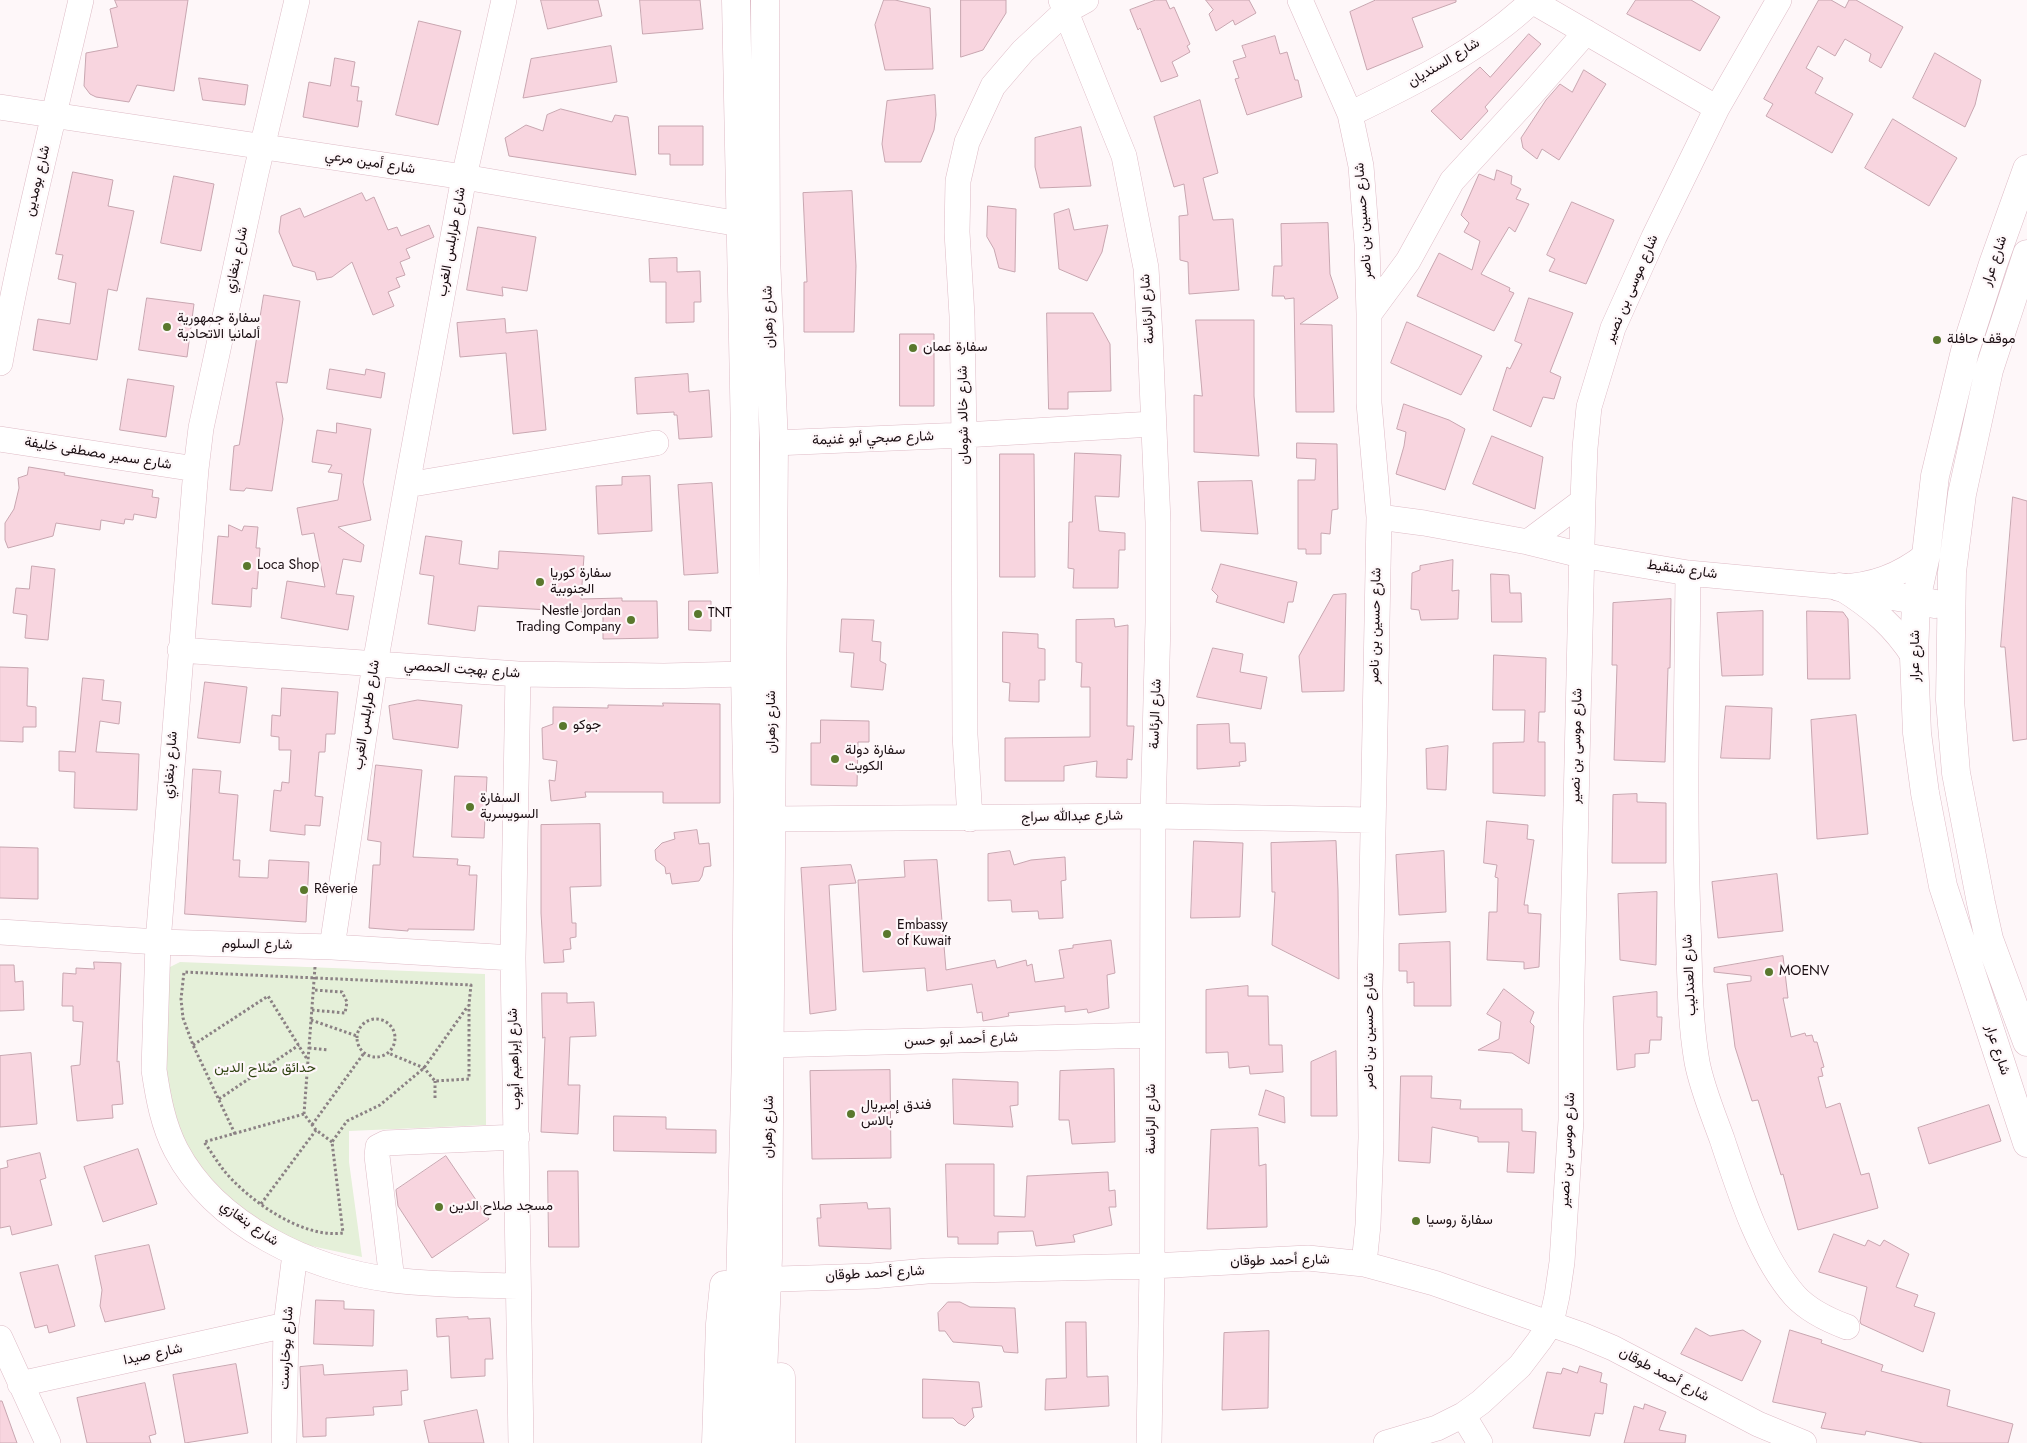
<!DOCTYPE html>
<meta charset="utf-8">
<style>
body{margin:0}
canvas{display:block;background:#fef7f9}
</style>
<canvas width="2027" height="1443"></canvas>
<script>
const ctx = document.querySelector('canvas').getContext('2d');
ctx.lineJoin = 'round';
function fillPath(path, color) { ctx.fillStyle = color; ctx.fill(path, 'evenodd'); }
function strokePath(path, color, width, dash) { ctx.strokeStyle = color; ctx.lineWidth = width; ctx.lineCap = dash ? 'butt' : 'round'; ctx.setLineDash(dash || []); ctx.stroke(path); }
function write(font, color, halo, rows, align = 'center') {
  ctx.font = font + ' Jost,Vazirmatn,sans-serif'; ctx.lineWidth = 4.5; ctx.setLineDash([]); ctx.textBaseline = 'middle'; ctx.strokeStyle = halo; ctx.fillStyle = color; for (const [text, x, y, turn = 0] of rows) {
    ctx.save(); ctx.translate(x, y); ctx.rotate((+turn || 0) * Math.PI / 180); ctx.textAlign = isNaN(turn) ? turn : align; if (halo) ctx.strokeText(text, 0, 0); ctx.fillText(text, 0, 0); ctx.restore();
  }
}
const green = new Path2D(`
 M180 962 485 974 486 1125 349 1131V1162L362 1257 307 1245 257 1222 219 1191 179 1142 160 1077 166 974 170 967Z`);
const building = new Path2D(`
 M115 0H188L174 91 137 85 129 102 96 97 90 94 84 86 86 53 118 47 110 9 117 7Z
 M541 0H598L602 16 548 29Z
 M640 0H700L703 29 643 34Z
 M884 0H895L930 8 933 69 885 70 875 25Z
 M961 0H1006V13L983 50 961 57Z
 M1156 0H1166L1170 9 1174 7 1190 44 1187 46 1190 52 1172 62 1178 76 1161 82 1140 28 1138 30 1130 10Z
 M1206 0H1249L1256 13 1235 25 1233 20 1216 31 1209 14 1213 10Z
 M1376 0H1456V2L1412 18 1423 47 1367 70 1350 12Z
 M1636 0H1691L1720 17 1700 51 1627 14Z
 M1819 0H1831L1845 8 1849 0H1856L1903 27 1881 68 1869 61 1871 54 1845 39 1835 56 1818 46 1806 68 1823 78 1815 93 1853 114 1832 153 1766 116 1773 104 1764 99Z
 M419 21 461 31 438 125 396 115Z
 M1529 34 1541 44 1485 107 1488 111 1461 140 1431 111 1480 67 1490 77Z
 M1275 36 1280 54 1287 52 1295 80H1298L1302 97 1247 115 1235 79 1239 78 1233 61 1246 57 1242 46Z
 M611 46 617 82 523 98 531 59Z
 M1935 53 1981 80 1975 105 1965 127 1913 98Z
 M335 58 355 62 351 86 359 87 357 101H362L358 127 303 117 309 82 330 86Z
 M1584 70 1606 84 1559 160 1542 149 1537 159 1523 148 1521 138 1546 100 1560 84 1572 92Z
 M199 78 248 85 245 105 203 100Z
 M935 95 936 115 934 130 921 162H885L882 144 887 101Z
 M1200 100 1218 173 1203 178 1213 220 1233 219 1239 290 1189 294 1188 262 1180 260 1179 216 1188 215 1184 184 1174 187 1154 117Z
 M561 109 612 122 615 115 628 117 636 175 509 156 505 138 526 125 543 131 547 115Z
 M1893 119 1957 158 1929 206 1865 168Z
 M659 126H703V165H670V154H659Z
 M1081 127 1091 186 1040 188 1035 167V138Z
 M1497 170 1512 176 1511 184 1521 189 1516 199 1529 204 1515 232 1509 227 1481 274 1510 288 1509 291 1514 293 1494 331 1417 296 1439 253 1472 270 1480 241 1464 232 1469 223 1461 215 1479 174 1494 180Z
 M73 172 113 180 108 206 134 211 117 291 108 289 97 360 33 350 38 319 70 324 76 283 58 279 63 255 56 254Z
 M174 176 214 184 201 251 161 243Z
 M852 191 856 266 854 332H804V282H807L803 193Z
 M362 193 366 201 374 197 388 230 397 227 401 236 429 225 434 237 406 249 410 258 400 262 405 275 396 278 400 287 388 292 394 306 373 315 352 262 332 277 317 280 315 272 293 266 279 232 281 216 300 208 304 217Z
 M1572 202 1614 220 1586 284 1549 271 1555 259 1547 255Z
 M988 206 1016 209 1015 272 999 268 994 249 987 237Z
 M1069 209 1074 230 1108 225 1102 252 1087 281 1059 269 1054 214Z
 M1328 223 1330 274 1338 298 1300 324 1332 325 1334 412H1296L1294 298 1285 299 1284 296H1272L1274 266H1282L1281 224Z
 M478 227 536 237 527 291 502 287 503 296 467 290Z
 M677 258V272L700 271 701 302H694V322L666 323V282H650L649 259Z
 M264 295 300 301 287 383 276 382 283 419 272 491 246 488 244 491 230 490 234 446 239 445Z
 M147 298 194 304 187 357 139 350Z
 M1529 298 1573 313 1550 372 1561 377 1554 399 1543 397 1531 427 1493 410 1507 367 1510 369 1522 344 1515 341Z
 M1047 313H1093L1110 344 1111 391 1068 392V409H1049Z
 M505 319 506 333 537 330 546 430 513 434 506 353 460 357 457 323Z
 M1196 320H1254V396L1259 456 1194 452V395L1202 396Z
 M1407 322 1482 356 1461 395 1391 363Z
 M900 334H934V406H900Z
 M330 369 365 375 366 369 385 373 381 398 327 389Z
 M688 374 689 392 709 390 712 437 679 439 677 415H674V412L637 414 635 378Z
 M128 379 174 386 166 437 120 430Z
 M1404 404 1449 420 1465 429 1445 490 1396 474 1404 446 1406 432 1397 429Z
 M337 423 371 429 363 482 371 520 338 527 364 545 361 562 343 559 336 594 354 596 348 630 281 618 287 581 325 587 314 533 302 535 297 508 338 500 342 474 328 472 332 465 312 462 317 430 336 433Z
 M1492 436 1543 457 1535 509 1473 484Z
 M1297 443 1337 444 1338 509 1332 510 1330 534 1321 533V554H1306V549H1298V480H1315L1316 459 1297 458Z
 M1075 453 1121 455 1119 497 1095 496 1099 531 1125 533V550H1119L1118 588H1073L1074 569 1068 568 1069 522H1072Z
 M1000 454H1034L1035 577H1000Z
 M29 467 65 473 64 475 153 490 152 497 159 498 156 518 134 514 133 520 125 519 124 524 101 520 100 530 56 523 53 536 8 548 5 540V523L14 509 19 488 18 478 27 475Z
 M650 476 652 531 598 534 596 486 622 485V477Z
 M1252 481 1258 534 1201 531 1198 482Z
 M712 483 718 573 684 575 678 485Z
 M2013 497 2027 501V739L2013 741 2005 647H2001Z
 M229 525 242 531 244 526 258 527 256 548H260L257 589 252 588 251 607 212 604 218 536 228 537Z
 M426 536 462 541 459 564 498 569 499 551 584 556 581 599 622 598V601H657L658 638 603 639V613L478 606 475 631 428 624 434 576 420 574Z
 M1453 560 1452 591 1459 590 1458 619 1421 620 1419 610 1411 609 1412 573 1420 570V566Z
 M1221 564 1297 582 1293 602H1288L1284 623 1216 602 1218 596 1212 590Z
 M32 566 55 569 48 640 25 638 27 615 13 613 16 588 29 589Z
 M1491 574 1509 575 1510 593H1521L1522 622H1492Z
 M1346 594 1344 691 1302 692 1299 656 1333 595Z
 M1671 599 1670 668H1668L1665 762 1614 760 1617 665H1612L1613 603Z
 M689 601H711V631L689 630Z
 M1763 611V675L1722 676 1717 613Z
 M1807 611 1843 612 1848 619 1850 679H1808Z
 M842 619 874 620 872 641 881 642 880 661 886 664 883 690 851 687 854 653 840 652Z
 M1114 619 1115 627 1128 625 1127 726H1134L1132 760 1127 759V778L1096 777 1097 761 1064 766V781H1005V738L1090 737V687H1081L1082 663 1076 662V620Z
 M1003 632 1038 634V648L1045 649V680H1039V702L1009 701 1010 683 1003 682Z
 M1213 648 1243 654 1240 672 1267 677 1261 709 1197 697Z
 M1494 655 1546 658 1545 712H1539L1538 742H1545V796L1493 793V743L1524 742 1525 710H1493Z
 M0 667 28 668 27 706 36 707V727H23V742L0 741Z
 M83 678 104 680 102 700 121 702 119 724 100 721 96 752 139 754 137 810 74 808 75 772 59 771V751L75 752Z
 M205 682 247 687 240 743 198 738Z
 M282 688 338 692 335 734H326L325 752H319L315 796 323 797 320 826 305 825V835L270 831 274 790 281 791 282 782 289 783 291 750H279V737L271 736 272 715 280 716Z
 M418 700 462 705 458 748 393 739 389 706Z
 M663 703 720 704V803H663V792H585L586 797 551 801 549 780 555 781 557 761 543 759 542 728 553 724V707L608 708V705L663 706Z
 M1726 706 1772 708 1770 759 1721 758Z
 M1856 715 1868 834 1817 839 1811 720Z
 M821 720 869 721V742H858L857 786 811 785V743H820Z
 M1229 724 1230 743H1245L1246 761 1239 762 1240 766 1197 769V725Z
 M1448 746 1446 790 1427 789 1426 749Z
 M376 765 422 770 413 857 458 859 457 865 470 866 469 875H477L474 930 408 929V931L369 928 373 865H380L381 842 368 840Z
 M193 769 221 771 219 793 238 795 233 860H240L239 877 268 878 269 860 309 862 306 922 185 914Z
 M455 776 487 777 484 838 452 837Z
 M1637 794V802L1666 803V863H1612L1613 795Z
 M1487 821 1528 825 1527 839 1534 840 1524 905H1528V913L1541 914 1539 967 1524 969V962L1487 960 1489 912H1497L1498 878 1495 877 1497 865 1484 863Z
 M600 824 601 886 570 887 572 923H576V937L570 938 571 949 563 950 564 962 544 963 541 913V825Z
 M697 830 699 844 709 843 711 866 704 867 702 876 699 881 672 884 670 873 666 874 665 867 656 860 655 850 662 843 675 839 674 833Z
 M1194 841 1243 843 1240 917 1191 918Z
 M1336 841 1338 890 1339 979 1272 945 1275 892H1272L1271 843Z
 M0 847 38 848V899L0 898Z
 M1010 851 1014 865 1031 860 1065 857 1066 880 1061 881 1063 918 1039 919 1038 911 1012 912 1011 900 988 901V854Z
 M1444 851 1446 912 1399 915 1396 855Z
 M937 860 946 970 995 960 997 968 1026 960 1027 966 1032 964 1035 982 1064 978 1059 950 1073 948V945L1111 940 1115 973 1107 975 1109 1008 1088 1013 1087 1009 1065 1012V1006L1008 1013 1009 1016 983 1021 982 1012 977 1013 972 984 927 991 925 968 863 972 858 880 905 877 904 861Z
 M851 865 856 883 829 885 836 1010 810 1014 801 868Z
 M1777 874 1783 931 1718 938 1712 882Z
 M1657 892 1656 965 1620 960 1618 894Z
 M1450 942 1451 1006H1414V982L1407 983V971H1399V944Z
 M1783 956 1788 998H1783L1791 1037 1805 1033 1806 1036 1812 1035 1814 1042H1817L1824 1067 1821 1068 1823 1076 1818 1077 1826 1108 1840 1103 1861 1175 1869 1173 1878 1208 1798 1230 1783 1174 1781 1175 1758 1100 1752 1101 1735 1047 1727 984 1751 981V976L1714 972V968Z
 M94 962 121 963 117 1062 119 1061 123 1104 112 1105 113 1118 77 1121 71 1066 80 1065 83 1022 73 1021V1006H62L63 973 76 974V968L94 969Z
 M0 965H14L15 982 23 981 24 1010 0 1011Z
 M1248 986V996H1268L1269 1045H1282L1283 1072 1250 1074 1249 1066 1229 1068 1228 1052 1206 1053V990Z
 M1504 989 1534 1012 1530 1022 1534 1026 1529 1064 1512 1053 1478 1050 1499 1039 1501 1022 1487 1014Z
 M1657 992V1017H1662L1661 1040H1650L1649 1053 1635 1054V1067L1617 1070 1613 997Z
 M542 993H567V1003L594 1002 596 1036 570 1037 568 1085H580L578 1134 541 1132 545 1037 543 1038Z
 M1336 1051 1337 1116H1311V1062Z
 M31 1053 37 1124 0 1127V1056Z
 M1114 1069 1115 1142 1072 1144 1069 1120H1059L1060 1071Z
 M890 1070 891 1158 812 1159 810 1071Z
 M1401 1076H1432L1431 1098 1461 1100 1460 1109H1522V1131L1536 1132 1534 1173 1507 1172 1509 1142H1478V1137L1432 1127 1430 1163 1399 1161Z
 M953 1079 1018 1082V1105L1010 1106 1013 1127 954 1124Z
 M1266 1090 1284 1097 1285 1123 1259 1115Z
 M1989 1105 2001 1141 1929 1164 1918 1128Z
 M614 1116 666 1117V1129L716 1130V1153L614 1151Z
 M1258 1128 1259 1166 1266 1164 1267 1227 1207 1229 1211 1130Z
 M138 1149 157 1204 103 1222 84 1167Z
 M40 1153 46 1178 40 1180 52 1225 12 1235 10 1226 0 1228V1169L8 1167 7 1161Z
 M446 1156 489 1219 432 1258 398 1206 396 1190Z
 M946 1164H994V1216L1025 1217 1027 1176 1108 1172 1109 1191 1115 1190 1116 1207H1109L1112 1225 1073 1235 1075 1242 1036 1246 1033 1231 998 1232V1244H958V1237H948Z
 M548 1171H578L579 1247H549Z
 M867 1203 868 1209 890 1208 891 1249 819 1246 817 1218H821L820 1205Z
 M1834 1234 1865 1246 1868 1240 1880 1246 1884 1240 1909 1254 1896 1287 1918 1295 1914 1306 1935 1313 1923 1352 1861 1324 1860 1321 1867 1287 1819 1272Z
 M149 1245 165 1309 105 1322 100 1306 102 1290 95 1256Z
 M58 1265 75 1326 49 1333 47 1325 35 1328 20 1273Z
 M316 1300 344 1301V1309L374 1310 373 1346 314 1344Z
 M948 1302H960L970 1307 1015 1308 1018 1353 1004 1352 1002 1346 953 1342 945 1331H939L938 1313Z
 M468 1317V1319L490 1318 493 1359H485V1376L451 1378 449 1336 437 1337 436 1319Z
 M1066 1322H1086L1087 1377 1108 1376 1109 1406 1045 1410 1046 1379 1066 1378Z
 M1696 1328 1710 1336 1743 1330 1761 1341 1742 1381 1681 1354Z
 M1790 1330 1822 1340 1821 1343 1883 1365 1881 1371 1950 1390 1947 1406 2013 1424 2008 1443H1923L1866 1431 1865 1435 1821 1428 1826 1413 1773 1402Z
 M1269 1331 1268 1408 1222 1410 1224 1333Z
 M236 1364 248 1433 185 1443 173 1375Z
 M323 1365 324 1375 407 1370 408 1390 401 1391 402 1405 373 1407 374 1415 326 1418V1436L303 1437 300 1367Z
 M1580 1366 1602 1373 1600 1382 1607 1384 1603 1414 1595 1413 1590 1436 1533 1428 1547 1372 1561 1374 1563 1368 1577 1373Z
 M923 1379 979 1382 982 1407 972 1408 974 1417 965 1426 958 1423 953 1418H923Z
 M145 1383 156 1434 149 1436 151 1443H87L77 1398Z
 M0 1401H2L17 1443H0Z
 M1645 1404 1666 1412 1659 1430 1686 1435 1685 1443H1624L1634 1406 1643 1409Z
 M477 1410 484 1443H429L424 1421Z`);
const path = new Path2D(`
 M315 967 304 1114 316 1130 332 1142
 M312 1010 345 1013 347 1002 342 992 314 990
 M357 1038a19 19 0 1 1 38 0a19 19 0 1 1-38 0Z
 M311 1020 357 1036
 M193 1045 268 996 307 1059
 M309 1048 328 1050
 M435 1098V1081
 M219 1099 299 1045
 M304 1114 204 1142C210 1150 216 1160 222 1168 246 1199 302 1239 343 1233L332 1142 347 1121 380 1105 424 1068 468 1006
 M312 1125 364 1053
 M235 1134 193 1045 183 1018 181 999 184 972 471 985 469 1004V1079L435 1081 424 1068 388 1053
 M261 1204 316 1130`);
const minor = new Path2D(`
 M297 0 256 173 201 428 196 469 158 942 154 1070C158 1097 163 1125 176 1150 216 1226 311 1270 393 1280 434 1285 476 1285 518 1286
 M1061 0 1124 156 1146 268 1150 336 1158 522V622L1153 816 1152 1266 1149 1443
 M1300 0 1350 114 1361 166 1367 244 1369 314V403L1379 517 1370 989 1371 1138 1368 1225 1364 1264
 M1532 1 1717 108
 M0 107 464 177 740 224
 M1350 114C1414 83 1481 50 1533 0
 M1369 314 1408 261 1452 181 1530 96 1586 32
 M0 363C22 241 53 121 81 0
 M0 439 196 469
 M774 443 964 435 1153 424
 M407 485 656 443
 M1379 517 1424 523 1528 542 1581 555 1688 573 1839 587C1873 586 1899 576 1926 555
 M1528 542 1583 501
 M1688 573C1687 689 1684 805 1688 921 1690 968 1689 1015 1697 1062 1702 1088 1713 1114 1722 1139 1739 1190 1759 1255 1795 1296 1809 1311 1828 1320 1847 1327
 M1841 588C1872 607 1895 627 1914 657
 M180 650 518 674 664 676 745 674
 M518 674 513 958 521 1443
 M771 819 1153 816 1372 820
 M970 819 965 735 964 435 962 316 957 232 958 181 967 142 993 86 1023 51 1066 11 1086 0
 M0 932 158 942 332 947 513 958
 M332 947 375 664 407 485 464 177 504 0
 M770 1045 1152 1035
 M779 1279 872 1276 927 1271 1152 1266 1308 1258 1364 1264 1434 1283 1582 1335 1613 1348 1758 1424 1804 1443
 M392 1280 377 1156 378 1147 386 1143 517 1137
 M0 1338 48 1443
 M20 1384 286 1325
 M1463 1415 1480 1443
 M284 1443 286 1325 295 1254
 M1386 1443 1437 1428 1463 1415 1481 1402 1520 1366 1539 1341 1551 1323 1557 1296 1562 1262 1571 1120V1025L1583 501 1585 448 1589 407 1613 328 1654 237 1717 108 1779 0`);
const major = new Path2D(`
 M2027 169 1993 264 1965 351 1935 476 1926 555 1916 600 1914 657 1917 733 1925 793 1943 886 2027 1143
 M2027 254 1989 370 1962 494 1952 572 1950 700 1956 773 1981 903 1989 939 2027 1042
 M1839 587 1916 600 1935 604
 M781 1377V1443
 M716 1443 720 1324 724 1285
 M736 1443 746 1053 748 816 745 674V436L736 0
 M760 1443 768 1258 774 443 766 257 765 0`);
const markers = [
 [167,327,5,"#5a782d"],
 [1937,340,5,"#5a782d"],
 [913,348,5,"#5a782d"],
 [247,566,5,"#5a782d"],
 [540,582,5,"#5a782d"],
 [698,614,5,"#5a782d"],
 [631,620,5,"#5a782d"],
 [563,726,5,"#5a782d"],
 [835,759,5,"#5a782d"],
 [470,807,5,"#5a782d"],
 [304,890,5,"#5a782d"],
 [887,934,5,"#5a782d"],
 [1769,972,5,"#5a782d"],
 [851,1114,5,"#5a782d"],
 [439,1207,5,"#5a782d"],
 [1416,1221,5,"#5a782d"]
];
const streetNames = [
 ["شارع السنديان",1444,63,-31],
 ["شارع أمين مرعي",370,163,9],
 ["شارع بومدين",38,181,-77],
 ["شارع حسين بن ناصر",1364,221,-94],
 ["شارع طرابلس الغرب",452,242,-80],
 ["شارع بنغازي",237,260,-78],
 ["شارع عرار",1995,261,-71],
 ["شارع موسى بن نصير",1632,289,-67],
 ["شارع الرئاسة",1148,309,-94],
 ["شارع زهران",769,317,-92],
 ["شارع خالد شومان",964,415,-91],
 ["شارع صبحي أبو غنيمة",873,439,-2],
 ["شارع سمير مصطفى خليفة",98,454,9],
 ["شارع شنقيط",1682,570,8],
 ["شارع حسين بن ناصر",1376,626,-89],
 ["شارع عرار",1916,656,-90],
 ["شارع بهجت الحمصي",462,670,4],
 ["شارع الرئاسة",1156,714,-88],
 ["شارع طرابلس الغرب",367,715,-81],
 ["شارع زهران",772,722,-90],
 ["شارع موسى بن نصير",1577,746,-89],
 ["شارع بنغازي",171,765,-86],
 ["شارع عبدالله سراج",1072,817,-1],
 ["شارع السلوم",257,945,1],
 ["شارع العندليب",1690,975,-93],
 ["شارع حسين بن ناصر",1370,1031,-90],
 ["شارع أحمد أبو حسن",961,1040,-2],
 ["شارع عرار",1997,1050,72],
 ["شارع إبراهيم أيوب",515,1059,-92],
 ["شارع الرئاسة",1152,1119,-90],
 ["شارع زهران",769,1127,-89],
 ["شارع موسى بن نصير",1568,1150,-87],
 ["شارع بنغازي",249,1224,35],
 ["شارع أحمد طوقان",1280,1261,-1],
 ["شارع أحمد طوقان",875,1274,-3],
 ["شارع بوخارست",287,1348,-87],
 ["شارع صيدا",153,1355,-12],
 ["شارع أحمد طوقان",1664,1375,28]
];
const poiNames = [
 ["سفارة جمهورية",177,319],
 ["ألمانيا الاتحادية",177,335],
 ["موقف حافلة",1947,340],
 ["سفارة عمان",923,348],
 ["Loca Shop",257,566],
 ["سفارة كوريا",550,574],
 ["الجنوبية",550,590],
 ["Nestle Jordan",621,612,"right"],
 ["Trading Company",621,628,"right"],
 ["TNT",708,614],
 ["جوكو",573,726],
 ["سفارة دولة",845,751],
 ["الكويت",845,767],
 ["السفارة",480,799],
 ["السويسرية",480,815],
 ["Rêverie",314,890],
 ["Embassy",897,926],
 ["of Kuwait",897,942],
 ["MOENV",1779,972],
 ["فندق إمبريال",861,1106],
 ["بالاس",861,1122],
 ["مسجد صلاح الدين",449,1207],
 ["سفارة روسيا",1426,1221]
];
const parkNames = [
 ["حدائق صلاح الدين",265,1069]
];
fillPath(green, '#e5f0d9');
fillPath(building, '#f8d5df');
strokePath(building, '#c8a6b0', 1);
strokePath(minor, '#debbc6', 26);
strokePath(major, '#debbc6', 29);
strokePath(path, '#8b8184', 3, [2.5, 2.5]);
strokePath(minor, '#fff', 25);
strokePath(major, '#fff', 28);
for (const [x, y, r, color] of markers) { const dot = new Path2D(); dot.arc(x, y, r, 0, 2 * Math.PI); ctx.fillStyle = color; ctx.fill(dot); strokePath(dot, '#fef7f9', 2); }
write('14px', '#180c10', '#fef7f9', streetNames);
write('14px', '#180c10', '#fef7f9', poiNames, 'left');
write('14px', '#304411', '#fef7f9', parkNames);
</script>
